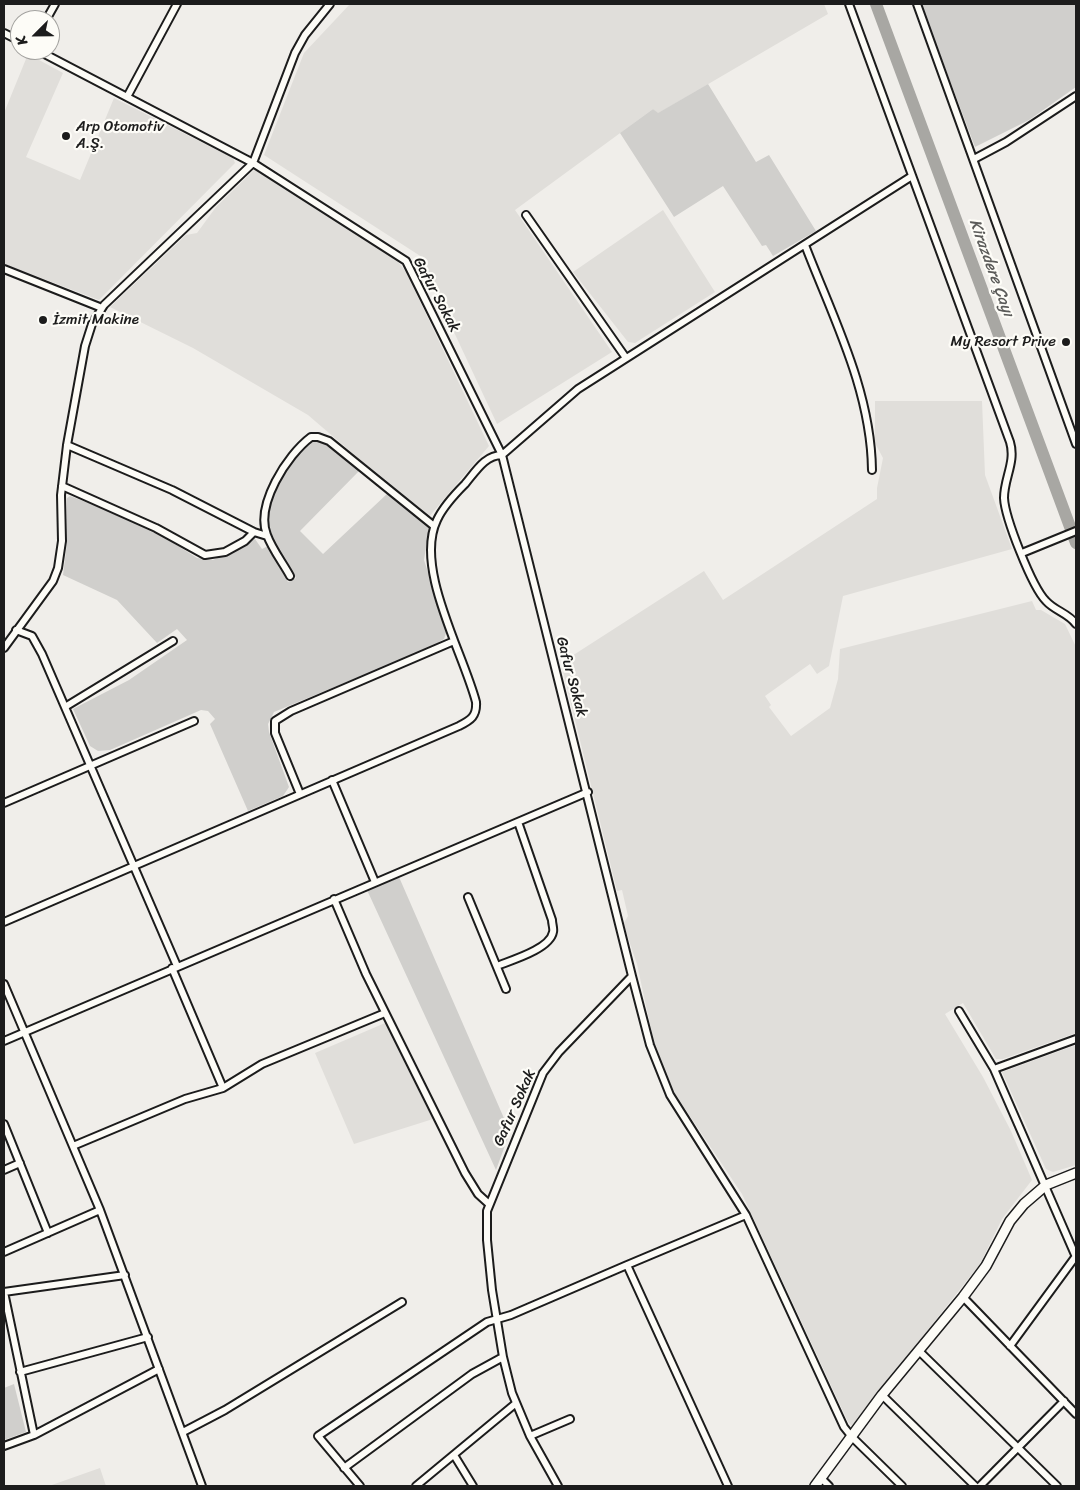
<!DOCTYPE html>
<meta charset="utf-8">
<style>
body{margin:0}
#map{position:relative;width:1080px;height:1490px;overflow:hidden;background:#f0eeea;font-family:Sriracha,sans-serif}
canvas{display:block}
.frame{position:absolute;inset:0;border:5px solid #1c1c1c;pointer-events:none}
.north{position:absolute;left:10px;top:10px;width:50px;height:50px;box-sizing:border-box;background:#fdfcf7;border:1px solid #a3a29f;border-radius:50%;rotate:247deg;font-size:14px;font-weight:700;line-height:20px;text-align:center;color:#1c1c1c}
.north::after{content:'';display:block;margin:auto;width:18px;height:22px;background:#1c1c1c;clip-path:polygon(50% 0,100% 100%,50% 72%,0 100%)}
</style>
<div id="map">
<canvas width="1080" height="1490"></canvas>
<div class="frame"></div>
<div class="north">K</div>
</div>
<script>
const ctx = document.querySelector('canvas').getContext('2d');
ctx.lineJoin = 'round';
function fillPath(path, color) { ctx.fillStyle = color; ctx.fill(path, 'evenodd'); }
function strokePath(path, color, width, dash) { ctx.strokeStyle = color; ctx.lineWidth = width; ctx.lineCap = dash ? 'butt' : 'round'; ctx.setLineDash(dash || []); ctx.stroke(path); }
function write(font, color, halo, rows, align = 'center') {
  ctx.font = font + ' Sriracha,sans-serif'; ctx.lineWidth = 4.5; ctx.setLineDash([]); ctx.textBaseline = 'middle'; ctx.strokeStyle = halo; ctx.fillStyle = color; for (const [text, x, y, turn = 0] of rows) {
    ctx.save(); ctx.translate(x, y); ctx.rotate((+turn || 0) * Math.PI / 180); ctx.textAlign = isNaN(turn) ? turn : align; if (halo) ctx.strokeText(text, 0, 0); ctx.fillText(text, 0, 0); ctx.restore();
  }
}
const built = new Path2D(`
 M350 4H824L828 14 657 114 653 109 515 210 612 352 497 424 423 266 428 261 264 155 304 53Z
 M28 54 63 73 26 157 80 180 114 98 233 158 235 163 99 300 4 264V113Z
 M254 170 262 171 393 255 406 272 489 446 428 518 308 415 193 348 110 307 186 235 197 233 216 207Z
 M663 210 715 292 635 343 628 342 573 272Z
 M875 401H982L985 475 1012 549 843 596 829 666 817 674 810 664 765 696 771 705 769 707 791 736 830 708 838 679 840 649 1032 601 1036 610H1041L1065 624 1076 647V1033L1003 1059H996L963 1003 945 1014 983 1077 1011 1131 1032 1180 1002 1219 980 1264 852 1426 848 1422 742 1194 675 1094 656 1052 637 964 626 932 624 923 628 916 622 890 617 891 561 663 704 571 723 600 877 499V488L883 458 875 443Z
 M385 1023 433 1119 354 1144 315 1053Z
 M1076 1045V1165L1053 1172 1046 1169 1002 1072Z
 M100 1468 106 1486H49Z`);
const green = new Path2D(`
 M921 4H1076V87L1029 120 975 147Z
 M708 84 756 162 769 155 816 231 773 256 766 245 762 246 723 186 674 217 620 133 653 109 658 113Z
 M312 439H323L361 469 300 531 323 554 388 493 429 528 424 560 447 630 444 639 429 648 274 712 268 724 269 732 289 787 283 796 248 811 210 724 215 719 208 711 201 710 110 750 98 751 90 746 73 709 129 680 187 640 177 629 157 643 117 600 63 575 67 543V498L70 496 144 524 197 558 213 560 255 539 262 549 268 546 288 582 296 578C288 563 275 547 270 530 261 502 290 455 312 439Z
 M399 877 510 1132 496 1170 367 890Z
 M14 1384 26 1432 4 1440V1388Z`);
const river = new Path2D(`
 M876 4 1076 543`);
const street = new Path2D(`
 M849 4 1010 442C1016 462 1004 478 1004 498 1005 518 1032 587 1046 601 1055 611 1068 613 1076 624
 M917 4 1076 444
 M46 20 55 4
 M4 33 20 41
 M37 50 253 163 406 261 502 455 632 976 559 1052 543 1073 487 1211V1240L492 1290 503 1357 512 1393 530 1436 558 1486
 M127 97 177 4
 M974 159 1006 142 1076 96
 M526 215 626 358
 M805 245C833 318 871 390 872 470
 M4 269 102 308
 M67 445 172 490 254 532 267 536
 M62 486 156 528 205 555 225 552 245 541 254 532
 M1022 553 1076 531
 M290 576C283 563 272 549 267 535 255 505 287 455 311 437H318L329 441 434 526
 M16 630 32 636 42 654 177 966
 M4 648 53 581 58 568 62 541 61 495 67 445 85 346 92 324 104 305 253 163 295 53 305 35 330 4
 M65 707 173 641
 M332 780 375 882
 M300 794 275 733V721L291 711 454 641
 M4 803 194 721
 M468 897 506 989
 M334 899 366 974 465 1173 478 1194 489 1204
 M4 922 459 726C471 720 477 716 476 702 463 652 414 568 437 520 443 507 455 494 465 484 476 471 485 455 502 455L578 389 912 176
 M497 966C512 960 550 949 553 932 554 929 552 924 552 920L518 822
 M172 968 223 1088
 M632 976 650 1045 670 1095 746 1215 627 1265 728 1486
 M4 984 100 1210 202 1486
 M959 1011 994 1069 1076 1257
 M4 1041 588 792
 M994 1069 1076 1039
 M4 1124 48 1233
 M73 1146 185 1099 223 1088 262 1064 385 1013
 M4 1170 20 1163
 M746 1215 844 1427 852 1437 902 1486
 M4 1252 100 1210
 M4 1292 34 1435
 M4 1292 125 1275
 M963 1297 1076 1414
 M1010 1346 1076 1256
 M919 1351 1057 1486
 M20 1372 148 1337
 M882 1395 975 1486
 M183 1432 225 1410 402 1302
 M530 1436 570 1419
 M4 1446 34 1435 159 1369
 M454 1455 473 1486
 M344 1468 472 1374 503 1357
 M821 1478 829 1486
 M360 1486 318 1436 487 1322 511 1315 627 1265
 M416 1486 515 1404
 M980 1486 1064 1401`);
const secondary = new Path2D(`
 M815 1486 882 1395 963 1297 986 1266 1010 1221 1024 1204 1046 1185 1076 1173`);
const markers = [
 [66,136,5,"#1c1c1c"],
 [43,320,5,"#1c1c1c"],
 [1066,342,5,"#1c1c1c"]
];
const poiNames = [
 ["Arp Otomotiv",76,127],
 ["A.Ş.",76,144],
 ["İzmit Makine",53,320],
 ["My Resort Prive",1056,342,"right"]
];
const streetNames = [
 ["Gafur Sokak",436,295,62],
 ["Gafur Sokak",571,677,75],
 ["Gafur Sokak",515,1108,-66]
];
const waterNames = [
 ["Kirazdere Çayı",991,268,70]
];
fillPath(built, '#e0deda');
fillPath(green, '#d0cfcc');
strokePath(river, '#a8a7a3', 12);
strokePath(street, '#1c1c1c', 10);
strokePath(secondary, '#1c1c1c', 12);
strokePath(street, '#fdfcf7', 6);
strokePath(secondary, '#fdfcf7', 9);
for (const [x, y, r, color] of markers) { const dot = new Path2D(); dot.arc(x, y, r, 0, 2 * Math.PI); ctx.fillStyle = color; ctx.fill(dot); strokePath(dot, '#fdfcf7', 2); }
write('15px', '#1c1c1c', '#fdfcf7', poiNames, 'left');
write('15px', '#1c1c1c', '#fdfcf7', streetNames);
write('italic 16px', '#5b5b59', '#fdfcf7', waterNames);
</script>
